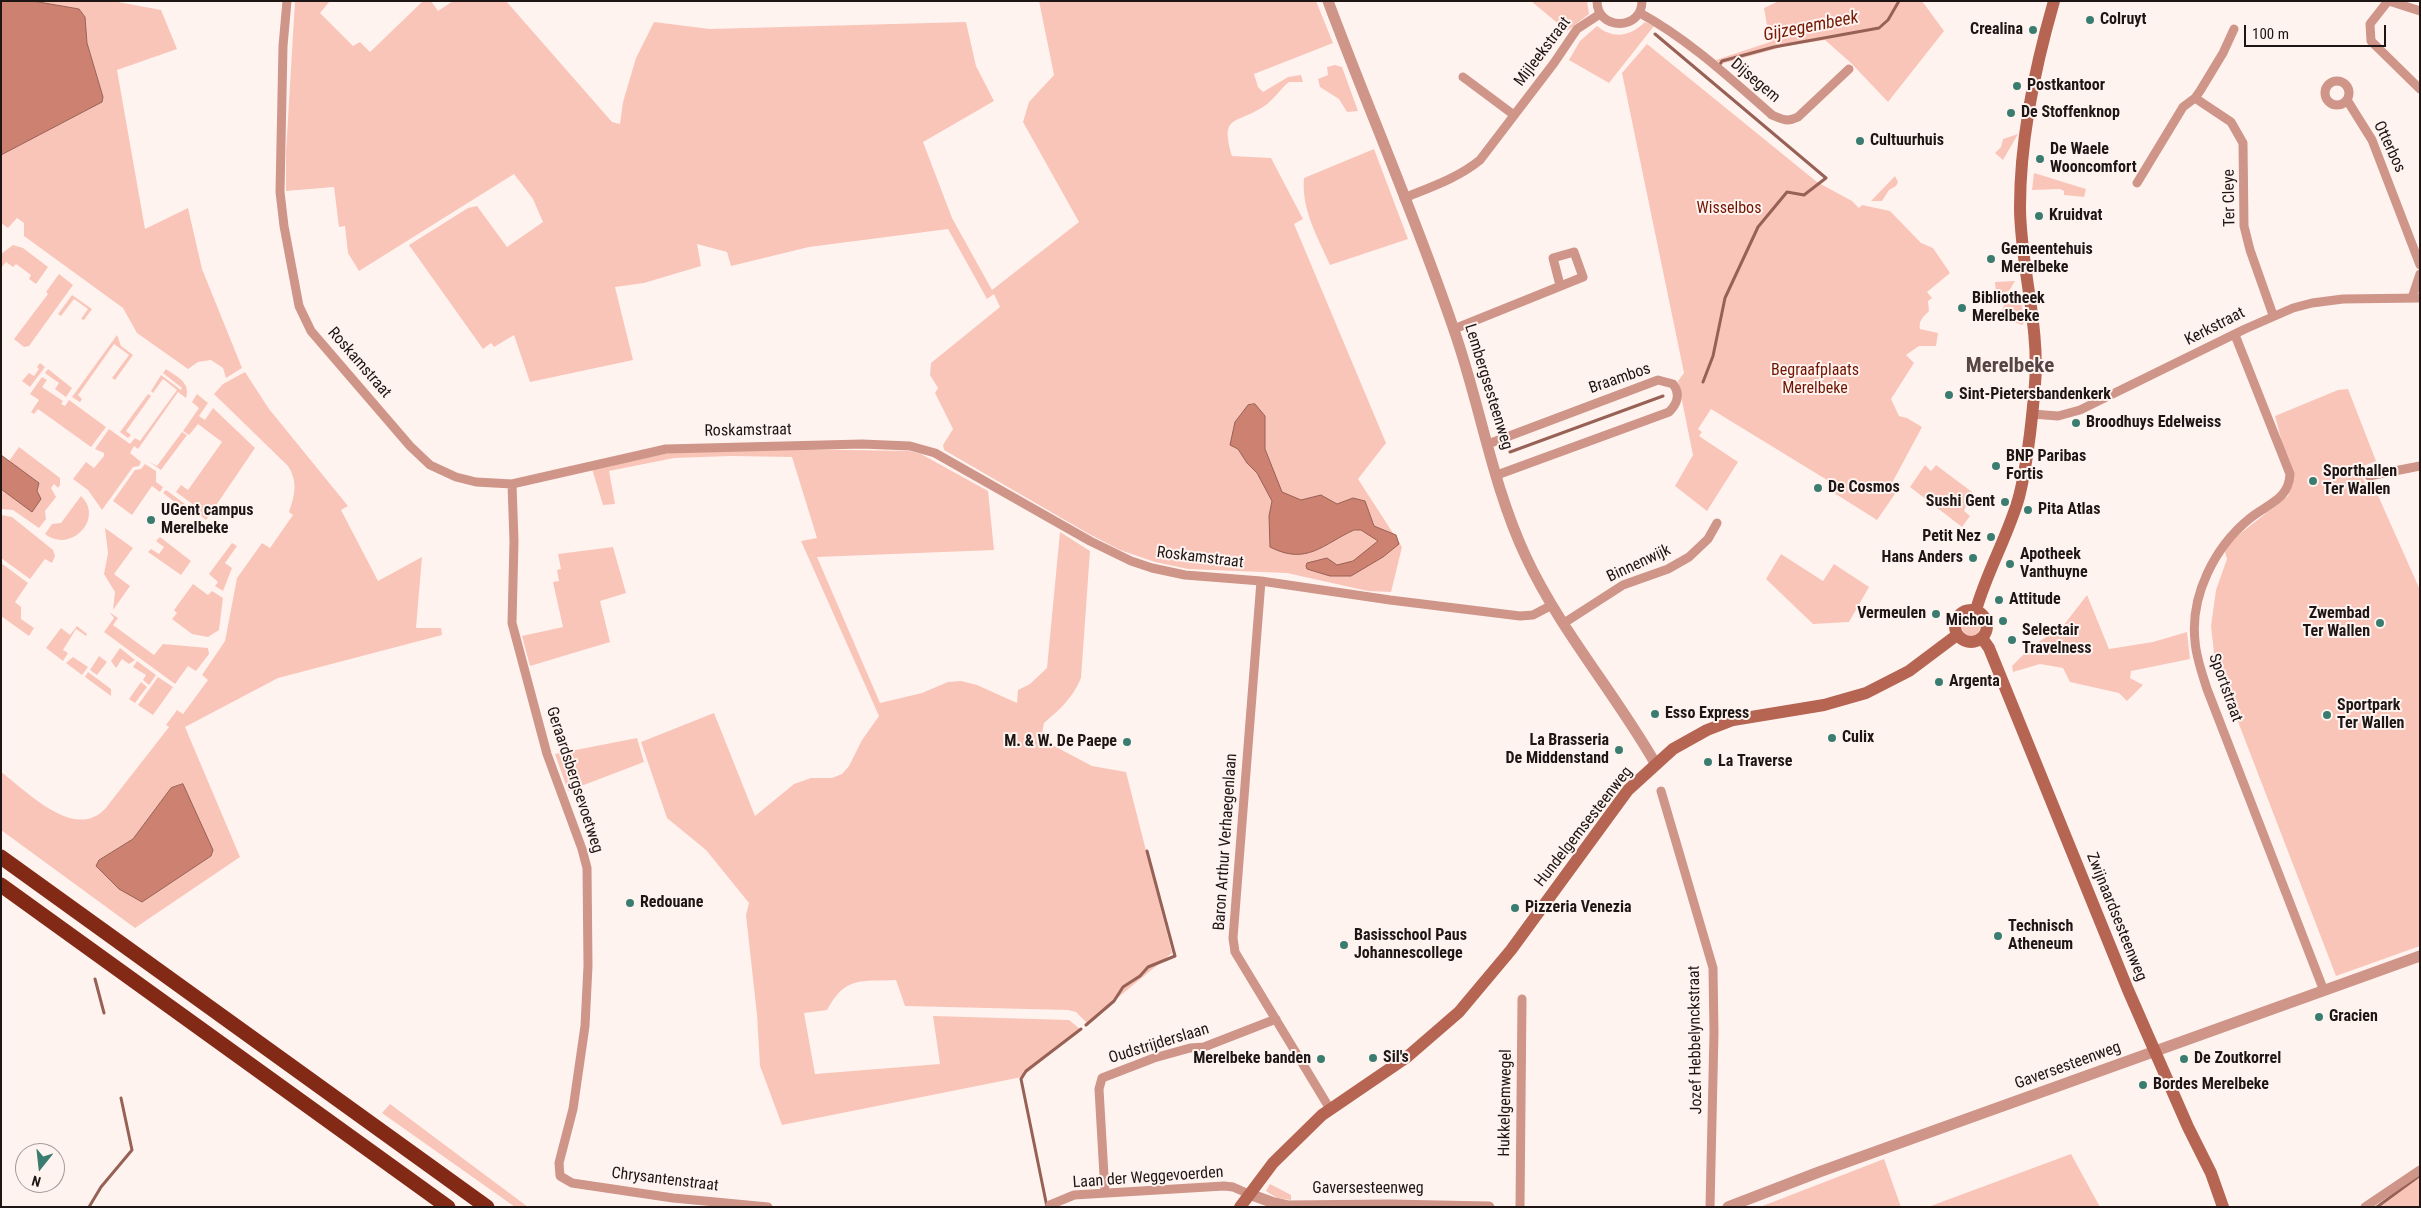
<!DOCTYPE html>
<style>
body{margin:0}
#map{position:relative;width:2421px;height:1208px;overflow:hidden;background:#fff3f0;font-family:"Roboto Condensed",sans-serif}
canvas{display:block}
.frame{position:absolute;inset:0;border:2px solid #1d1615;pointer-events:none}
.north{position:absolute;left:15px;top:1143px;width:50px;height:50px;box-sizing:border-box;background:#fff3f0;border:1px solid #a59b98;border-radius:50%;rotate:196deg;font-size:14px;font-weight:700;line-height:20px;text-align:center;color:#1d1615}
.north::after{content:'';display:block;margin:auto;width:18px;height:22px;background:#3a7d70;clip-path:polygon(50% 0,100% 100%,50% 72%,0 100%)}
.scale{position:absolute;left:2244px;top:25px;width:142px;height:22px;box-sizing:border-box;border:2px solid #1d1615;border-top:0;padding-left:6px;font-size:15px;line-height:18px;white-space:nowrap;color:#1d1615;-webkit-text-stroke:4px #fff3f0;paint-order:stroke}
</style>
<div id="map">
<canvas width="2421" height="1208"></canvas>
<div class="frame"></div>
<div class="north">N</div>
<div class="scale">100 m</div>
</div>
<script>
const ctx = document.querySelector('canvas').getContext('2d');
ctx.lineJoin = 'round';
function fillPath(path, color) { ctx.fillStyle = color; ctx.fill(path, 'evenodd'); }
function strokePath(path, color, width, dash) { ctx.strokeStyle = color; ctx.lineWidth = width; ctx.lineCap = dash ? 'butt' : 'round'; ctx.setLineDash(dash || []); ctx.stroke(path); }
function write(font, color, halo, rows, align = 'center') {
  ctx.font = font + ' "Roboto Condensed",sans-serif'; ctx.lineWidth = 4; ctx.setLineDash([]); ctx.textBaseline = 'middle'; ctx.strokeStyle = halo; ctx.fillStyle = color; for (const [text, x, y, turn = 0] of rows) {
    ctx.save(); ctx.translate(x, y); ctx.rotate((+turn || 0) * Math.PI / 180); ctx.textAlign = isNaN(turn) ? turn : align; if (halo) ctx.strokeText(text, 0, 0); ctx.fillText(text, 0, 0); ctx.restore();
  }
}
const green = new Path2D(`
 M33 1H113L161 10 177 49 117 70 145 229 188 208 202 269 242 368 226 378 223 368 211 360 198 362 188 369 137 333 123 308 24 236V223L17 218 8 228 1 223V155L102 102 103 97 87 43 85 17 79 9Z
 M295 1H330L320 13 353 46 360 42 370 52 423 1H431L438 11 453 1H506L612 122 620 124 623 102 636 58 654 22 710 29 966 22 976 66 994 101 923 142 952 218 992 290 1079 222 1023 122 1029 102 1054 75 1039 1H1316L1333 43 1254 74 1258 87 1263 92 1288 77 1301 75 1303 82H1289C1280 89 1273 101 1263 107 1235 125 1220 114 1232 156L1271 158 1303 219 1294 224 1386 443 1358 479 1402 547 1391 592 1368 591 1287 573 1188 569 1155 562 1120 550 1089 534 944 450 943 445 953 429 935 393 938 388 930 375 931 363 1000 307 994 294 987 299 948 229 809 247 731 266 727 252 697 244 701 266 644 283 615 287 633 360 530 382 514 335 494 347 491 343 483 349 409 245 468 208 477 206 507 247 543 222 533 199 514 174 359 271 348 253 345 226 339 227 334 187 286 191V152Z
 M1531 1H1587L1589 14 1567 31Z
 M1779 1H1922L1944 31 1888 102 1851 63 1825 40 1786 46 1721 64 1716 60 1770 42 1764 8Z
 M1645 22 1654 26 1609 83 1569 60 1580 41 1597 26C1614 40 1631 36 1645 22Z
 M1647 44 1817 182 1852 201 1859 208 1862 205 1890 211 1921 243 1933 248 1950 273 1927 292 1932 298 1928 301 1929 311C1924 316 1918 321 1920 329L1938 333 1936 346H1919L1906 355 1914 363 1891 399 1899 416 1907 418 1922 427 1892 483 1898 489 1897 491 1877 520 1831 491 1835 485 1832 483 1711 409 1698 429 1702 432 1699 436 1738 462 1707 511 1675 486 1693 455 1678 381 1684 373 1622 73Z
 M1335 65 1342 67 1358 111 1347 112 1339 99 1320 87 1318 79 1328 75 1327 67Z
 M2018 134 2003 160 1995 153 2001 147 2003 139Z
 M1374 149 1408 239 1330 265C1318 238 1301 209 1304 178Z
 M2034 173 2086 189 2084 197 2064 195V191L2060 189 2032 190Z
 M1895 176 1898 182 1896 186 1889 190 1882 201H1871Z
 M13 245 23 248 48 267 36 284 29 279 31 275 16 264 13 267 6 262 1 268V254Z
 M59 274 73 285 29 346 24 347 14 339 48 294 46 292Z
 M2015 281 2009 291 1996 294 1995 282Z
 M72 295 92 309 84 320 81 319 88 309 74 299 61 316 58 314Z
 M2012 302 2022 305 2024 323 2022 325 2009 320 2001 312 2005 303Z
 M117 335 121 346 133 355 115 380 112 378 129 355 114 344 78 395 82 399 80 402 72 397Z
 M40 363 45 367 30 387 22 381 29 373 34 376 39 369 37 367Z
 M48 369 72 388 66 397 55 389 59 383 45 373Z
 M166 369C177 377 191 382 186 398L178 392 138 449 134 446 130 453 141 462 139 466 133 467 102 510 88 490 73 479 86 462 94 468 104 456V453L95 449 109 429 130 444 135 438 140 441 177 390 163 379 153 393 151 391 161 375 181 390 182 388 163 373Z
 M245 372 269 409 348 506 341 510 378 581 422 557 416 628H441L442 635 278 678 185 727 240 857 135 928 1 830V772C28 792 74 841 105 809L169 727 166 725 177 710 183 714 208 680 202 675 225 641 237 578 262 543 270 548 293 515 289 512C295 495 298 482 288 466L214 394 223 384ZM171 788 213 850 211 856 142 901 98 860 133 839Z
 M42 377 47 380 42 387 63 401 61 404 65 406 69 400 106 427 91 447 38 409 34 414 31 412 39 400 30 394Z
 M2348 389 2376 461 2359 468 2369 493 2376 491 2420 590V946L2336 976 2215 662 2211 626 2216 590 2227 559 2225 552 2232 540 2288 496 2293 484 2275 416 2338 390Z
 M148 394 151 396 126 431 131 435 128 438 120 432Z
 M197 394 208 403 199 416 205 420 213 408 255 448 206 520 197 513 198 508 176 492 181 485 188 490 222 442 198 424 189 435 183 431 199 408 192 402Z
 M182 432 187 435 161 470 148 461 157 466Z
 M19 447 60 478V485L58 488 54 484 51 488 56 497 45 511 46 519 39 528 13 510 1 509V489L32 511 39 483 9 461Z
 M785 449 910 451 921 454 988 491 994 550 817 557 880 703 922 693 948 682 961 681 977 685 1017 703 1018 690 1030 684 1047 668 1060 532 1090 551 1081 678C1073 698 1060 709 1044 723L1041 739 1092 766 1126 772 1172 953 1087 1023 1076 1012 1068 1010 905 1006 896 980C861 982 846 975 827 1010L804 1013 815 1074 940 1064 933 1016 1069 1020 1080 1029 1022 1077 782 1125 760 1066 757 1015 746 915 749 903 706 850 667 818 641 742 714 713 755 816 794 784 811 778H832L842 774 849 766 862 740 879 716 801 541 817 538 792 457 731 456 674 458 609 471 615 504 603 505 592 469 674 452Z
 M145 464 156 471V482L163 487 160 492 152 486 132 515 113 501 135 470 141 469Z
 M1925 465 1931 471 1936 465 1972 492 1964 511 1970 516 1962 527 1910 487Z
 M166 490 193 510 192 515 163 493Z
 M81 496C105 519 70 554 45 534L52 524 61 523Z
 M1 515 12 517 53 550 55 556 52 563 45 559 30 579 1 558Z
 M105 528 133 548 114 574 130 586 113 610 115 592 104 574 108 553Z
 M160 537 191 561 181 575 148 552 151 549 159 554 164 547 156 541Z
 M232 543 237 546 225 563 232 568 223 591 215 586 218 582 209 574Z
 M613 547 626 593 600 601 610 642 530 666 522 636 563 627 553 582 559 581 557 570 561 569 558 554Z
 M1781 554 1823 581 1834 564 1869 587 1849 622 1813 624 1766 579Z
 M1 563 28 583 15 602 21 607V619L34 628 29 636 1 616Z
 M193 584 208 595 212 591 223 598 219 630 208 637 192 634 172 619 177 613 174 610Z
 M2087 595 2109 649 2153 642 2187 632 2190 659 2131 671 2130 678 2143 685 2127 701 2119 693 2070 682 2063 668 2040 664 2013 672 2012 666 2031 647 2063 626Z
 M109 612 118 618 113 625 154 655 163 644 208 648 209 654 196 671 188 666 175 684 104 632 114 618Z
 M1962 627a9 9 0 1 1 18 0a9 9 0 1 1-18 0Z
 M77 626 87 634 86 636 76 629 63 650 68 653 63 661 46 648 61 628 70 635Z
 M120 648 135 660 129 664 122 659 116 668 111 661Z
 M99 656 107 662 97 675 90 670Z
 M73 657 88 667 82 675 66 663Z
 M137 661 156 675 149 685 143 680 146 675 133 667Z
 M88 672 111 689V696L85 677Z
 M158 677 173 687 153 715 138 705Z
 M141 682 147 687 135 703 129 699Z
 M637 738 644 762 568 791 555 754Z
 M390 1104 528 1207H515L382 1113Z
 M2071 1154 2100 1207H1928Z
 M1884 1159 1901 1207H1760Z
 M2420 1175V1207H2377Z
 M1270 1184 1291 1195V1200L1277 1198 1266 1191Z`);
const water = new Path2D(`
 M1 1H33L79 9 85 17 87 43 103 97 102 102 1 155Z
 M1255 404 1265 416V449L1282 492 1301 500 1321 495 1337 504 1353 498 1365 501 1374 526 1396 535 1399 544 1383 557 1351 576H1330L1307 569 1306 566 1307 563 1327 558 1337 565 1353 561 1378 541 1361 530H1354C1323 544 1307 566 1270 547L1269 516 1272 501 1257 473 1247 463 1238 449 1230 445 1235 422 1248 405Z
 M1 455 39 483 37 491 41 499 32 512 1 489Z
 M183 784 213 850 211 856 142 902 119 889 96 866 99 860 133 839 171 788Z`);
const stream = new Path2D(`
 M1655 34 1826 178 1804 195 1787 192 1758 227 1725 298 1713 356 1703 382
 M1719 66 1722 61 1774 47 1879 28 1888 20 1899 1
 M1510 452 1663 396
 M95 979 104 1013
 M1086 1025 1114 1001 1123 987 1140 976 1148 967 1175 956 1147 851
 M89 1207 101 1187 132 1150 121 1098
 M1047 1207 1021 1079 1026 1071 1081 1029
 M2377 1207 2419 1176`);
const minor = new Path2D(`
 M287 1 283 46 280 192 284 226 299 306 311 331 410 446 430 465 456 477 476 482 512 484 666 449 862 444 910 446 935 453 1090 541 1131 561 1152 568 1185 575 1261 581 1390 600 1520 616 1533 615 1552 605
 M1597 1C1597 31 1642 31 1642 1
 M2388 1 2370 24 2371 41 2420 89
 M2389 1 2420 11
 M1640 13C1688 39 1731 79 1772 115 1783 120 1788 122 1798 117L1849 69
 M1463 77 1514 115
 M2325 93a12 12 0 1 1 24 0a12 12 0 1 1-24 0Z
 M2195 98 2231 122 2243 143 2244 226 2250 250 2273 315
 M2347 100 2372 140 2420 265
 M2137 183 2183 107 2195 98 2200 91 2223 53 2234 29
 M1404 198C1431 187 1458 178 1480 160L1554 63 1577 29 1600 14
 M2412 298 2420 274
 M1454 329 1583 277 1574 252 1553 258 1560 285
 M2235 335 2290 474C2289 500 2267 504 2249 519 2215 547 2190 595 2195 641 2196 657 2202 673 2207 689L2324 991
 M2032 414 2058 416 2080 410 2245 329 2293 308 2312 303 2343 299 2420 298
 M1488 444 1658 380 1673 384C1681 394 1677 404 1669 412L1497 475
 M2369 476 2420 466
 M512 484 514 541 512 623 547 754 582 849 587 868 588 966 585 1026 573 1109 559 1163 560 1176 572 1183 673 1198 768 1207
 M1261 581 1233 938 1235 952 1330 1109
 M1564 623 1623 585 1668 569 1689 557 1708 539 1717 523
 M1661 791 1713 968 1714 1033 1710 1207
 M1105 1193 1099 1089 1102 1078 1154 1058 1190 1048 1204 1047 1276 1019
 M1050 1205 1074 1195 1224 1186 1233 1187 1249 1194
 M1520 1207 1522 999
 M2365 1207 2420 1170`);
const tertiary = new Path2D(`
 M1328 1C1369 111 1416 218 1454 330 1480 404 1492 485 1526 557 1560 630 1615 693 1655 763
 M1249 1194 1274 1203 1288 1206 1390 1205 1489 1207
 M1728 1207 1819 1172 2420 956`);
const secondary = new Path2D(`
 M1955 626a16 16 0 1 1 32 0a16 16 0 1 1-32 0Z
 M1976 610C1987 571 2008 536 2019 497 2028 461 2032 421 2035 384 2040 326 2020 264 2020 207 2020 138 2035 67 2054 1
 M1982 638 1989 648 2128 990 2188 1127 2211 1173 2223 1207
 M1240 1207 1273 1163 1322 1115 1407 1057 1459 1012 1511 950 1628 790 1673 749 1707 730 1733 720 1824 705 1866 693 1909 671 1957 635`);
const motorway = new Path2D(`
 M1 857 487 1207
 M1 885 448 1207`);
const markers = [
 [2090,20,5,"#3a7d70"],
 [2033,30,5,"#3a7d70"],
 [2017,86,5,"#3a7d70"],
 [2011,113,5,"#3a7d70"],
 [1860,141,5,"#3a7d70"],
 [2040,159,5,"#3a7d70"],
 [2039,216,5,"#3a7d70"],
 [1991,259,5,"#3a7d70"],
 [1962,308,5,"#3a7d70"],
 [1949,395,5,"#3a7d70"],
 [2076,423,5,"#3a7d70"],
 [1996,466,5,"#3a7d70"],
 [2313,481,5,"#3a7d70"],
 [1818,488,5,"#3a7d70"],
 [2005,502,5,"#3a7d70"],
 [2028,510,5,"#3a7d70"],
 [151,520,5,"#3a7d70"],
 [1991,537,5,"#3a7d70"],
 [1973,558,5,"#3a7d70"],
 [2010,564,5,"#3a7d70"],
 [1999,600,5,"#3a7d70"],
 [1936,614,5,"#3a7d70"],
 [2003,621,5,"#3a7d70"],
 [2380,623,5,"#3a7d70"],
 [2012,640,5,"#3a7d70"],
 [1939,682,5,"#3a7d70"],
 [1655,714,5,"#3a7d70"],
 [2327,715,5,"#3a7d70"],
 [1832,738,5,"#3a7d70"],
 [1127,742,5,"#3a7d70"],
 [1619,750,5,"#3a7d70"],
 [1708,762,5,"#3a7d70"],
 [630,903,5,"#3a7d70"],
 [1515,908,5,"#3a7d70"],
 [1998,936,5,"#3a7d70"],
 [1344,945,5,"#3a7d70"],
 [2319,1017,5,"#3a7d70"],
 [1373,1058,5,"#3a7d70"],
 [1321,1059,5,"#3a7d70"],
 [2184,1059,5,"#3a7d70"],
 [2143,1085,5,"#3a7d70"]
];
const poiNames = [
 ["Colruyt",2100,20],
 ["Crealina",2023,30,"right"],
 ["Postkantoor",2027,86],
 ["De Stoffenknop",2021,113],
 ["Cultuurhuis",1870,141],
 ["De Waele",2050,150],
 ["Wooncomfort",2050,168],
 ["Kruidvat",2049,216],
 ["Gemeentehuis",2001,250],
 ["Merelbeke",2001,268],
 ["Bibliotheek",1972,299],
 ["Merelbeke",1972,317],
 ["Sint-Pietersbandenkerk",1959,395],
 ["Broodhuys Edelweiss",2086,423],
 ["BNP Paribas",2006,457],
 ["Fortis",2006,475],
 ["Sporthallen",2323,472],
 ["Ter Wallen",2323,490],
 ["De Cosmos",1828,488],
 ["Sushi Gent",1995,502,"right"],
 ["Pita Atlas",2038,510],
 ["UGent campus",161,511],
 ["Merelbeke",161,529],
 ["Petit Nez",1981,537,"right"],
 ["Apotheek",2020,555],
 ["Vanthuyne",2020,573],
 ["Hans Anders",1963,558,"right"],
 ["Attitude",2009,600],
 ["Vermeulen",1926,614,"right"],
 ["Zwembad",2370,614,"right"],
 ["Ter Wallen",2370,632,"right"],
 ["Michou",1993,621,"right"],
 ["Selectair",2022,631],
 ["Travelness",2022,649],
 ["Argenta",1949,682],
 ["Sportpark",2337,706],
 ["Ter Wallen",2337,724],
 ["Esso Express",1665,714],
 ["Culix",1842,738],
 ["La Brasseria",1609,741,"right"],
 ["De Middenstand",1609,759,"right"],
 ["M. & W. De Paepe",1117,742,"right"],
 ["La Traverse",1718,762],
 ["Redouane",640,903],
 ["Pizzeria Venezia",1525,908],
 ["Technisch",2008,927],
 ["Atheneum",2008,945],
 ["Basisschool Paus",1354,936],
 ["Johannescollege",1354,954],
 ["Gracien",2329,1017],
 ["Sil's",1383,1058],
 ["Merelbeke banden",1311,1059,"right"],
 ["De Zoutkorrel",2194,1059],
 ["Bordes Merelbeke",2153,1085]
];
const streetNames = [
 ["Mijleekstraat",1543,52,-53],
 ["Dijsegem",1755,81,40],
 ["Otterbos",2389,147,65],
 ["Ter Cleye",2230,198,-91],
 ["Kerkstraat",2215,327,-27],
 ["Roskamstraat",359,363,49],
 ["Braambos",1620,379,-19],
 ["Lembergsesteenweg",1488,387,73],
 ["Roskamstraat",748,431,-1],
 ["Roskamstraat",1200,558,7],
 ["Binnenwijk",1639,564,-25],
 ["Sportstraat",2225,688,70],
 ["Geraardsbergsevoetweg",574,780,72],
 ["Hundelgemsesteenweg",1584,827,-52],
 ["Baron Arthur Verhaegenlaan",1226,842,-86],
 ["Zwijnaardsesteenweg",2116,917,68],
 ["Jozef Hebbelynckstraat",1696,1040,-91],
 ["Oudstrijderslaan",1159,1044,-17],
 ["Gaversesteenweg",2068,1066,-20],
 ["Hukkelgemwegel",1506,1103,-89],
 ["Laan der Weggevoerden",1148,1178,-4],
 ["Chrysantenstraat",665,1180,7],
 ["Gaversesteenweg",1368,1189]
];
const parkNames = [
 ["Wisselbos",1729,209],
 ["Begraafplaats",1815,371],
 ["Merelbeke",1815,389]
];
const waterNames = [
 ["Gijzegembeek",1811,27,-11]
];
const districtNames = [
 ["Merelbeke",2010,367]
];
fillPath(green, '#fac5b9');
fillPath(water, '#cd8170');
strokePath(water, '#986155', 1);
strokePath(stream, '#986155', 3);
strokePath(minor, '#ce9588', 9);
strokePath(tertiary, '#ce9588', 11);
strokePath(secondary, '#b66553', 12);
strokePath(motorway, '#832a17', 15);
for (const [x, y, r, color] of markers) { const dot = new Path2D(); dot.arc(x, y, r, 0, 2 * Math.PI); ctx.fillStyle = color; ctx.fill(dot); strokePath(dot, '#fff3f0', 2); }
write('bold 16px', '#1d1615', '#fff3f0', poiNames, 'left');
write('16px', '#1d1615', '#fff3f0', streetNames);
write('16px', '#701401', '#fff3f0', parkNames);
write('italic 18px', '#761b07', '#fff3f0', waterNames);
write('bold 21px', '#564542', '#fff3f0', districtNames);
</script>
